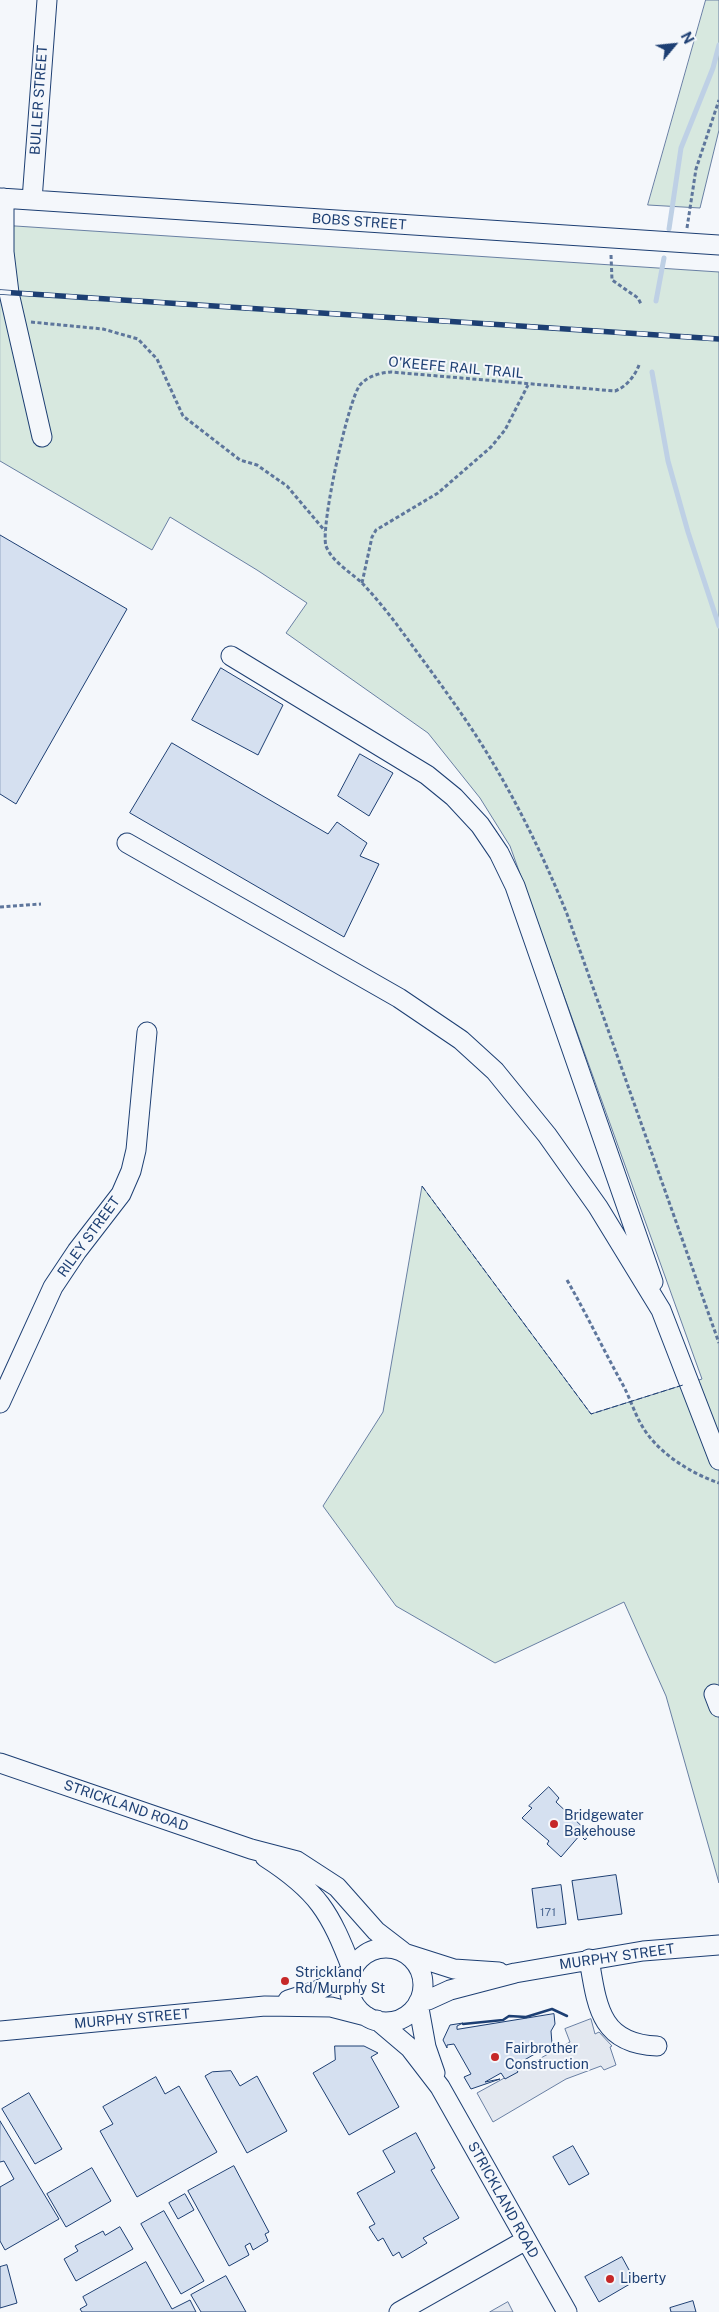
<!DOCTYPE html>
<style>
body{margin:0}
#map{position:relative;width:719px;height:2312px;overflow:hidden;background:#f4f7fb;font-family:"Public Sans",sans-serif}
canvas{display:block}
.north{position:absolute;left:649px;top:20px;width:50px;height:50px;-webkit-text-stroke:4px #f4f7fb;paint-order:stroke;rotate:62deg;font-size:14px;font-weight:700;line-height:20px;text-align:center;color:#1d3f73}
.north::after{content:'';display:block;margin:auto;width:18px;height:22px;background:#1d3f73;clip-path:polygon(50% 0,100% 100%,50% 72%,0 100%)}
</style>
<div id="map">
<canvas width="719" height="2312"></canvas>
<div class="north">N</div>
</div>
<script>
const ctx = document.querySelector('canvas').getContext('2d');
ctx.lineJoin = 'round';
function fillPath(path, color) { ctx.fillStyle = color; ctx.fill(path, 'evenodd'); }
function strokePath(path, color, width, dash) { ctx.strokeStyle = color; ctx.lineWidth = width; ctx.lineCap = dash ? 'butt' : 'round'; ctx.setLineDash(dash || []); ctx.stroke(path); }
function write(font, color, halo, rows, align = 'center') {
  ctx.font = font + ' "Public Sans",sans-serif'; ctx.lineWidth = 4; ctx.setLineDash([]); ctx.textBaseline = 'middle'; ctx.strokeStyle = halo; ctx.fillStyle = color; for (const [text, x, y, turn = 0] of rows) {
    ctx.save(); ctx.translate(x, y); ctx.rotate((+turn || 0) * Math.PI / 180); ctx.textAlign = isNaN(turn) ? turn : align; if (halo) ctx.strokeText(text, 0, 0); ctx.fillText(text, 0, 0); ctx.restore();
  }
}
const green = new Path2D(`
 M706 0H719V130L700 208 648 205Z
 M0 225 719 272V1883L666 1696 624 1602 495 1663 396 1606 323 1506 383 1412 422 1186 591 1414 702 1379 510 846 480 798 428 733 286 633 307 603 257 570 170 517 152 550 0 461Z`);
const parking = new Path2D(`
 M591 2019 595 2034 599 2032 612 2046 610 2047 616 2065 604 2070 601 2066 566 2079 493 2122 477 2093 570 2042 565 2029Z
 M508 2302 513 2312H490Z`);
const stream = new Path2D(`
 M669 229 681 148 713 68 719 45
 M656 301 664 258
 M652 372 668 461 688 532 719 626`);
const building = new Path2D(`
 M0 535 127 609 16 804 0 794Z
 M221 668 283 705 258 755 192 720Z
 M172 743 328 834 337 822 367 843 360 856 379 864 344 937 130 813Z
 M360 754 393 773 369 816 338 796Z
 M549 1787 559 1798 556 1802 590 1834 585 1840 580 1835 561 1857 547 1844 549 1841 522 1818 532 1808 529 1806Z
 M616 1875 622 1914 578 1920 572 1881Z
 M561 1885 566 1924 537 1928 532 1889Z
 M554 2014 555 2024 551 2031 552 2044 514 2066 518 2072 505 2079 501 2073 485 2082 500 2079 471 2089 464 2077 471 2074 454 2044 447 2045V2048L443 2040 450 2025 463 2023 457 2026V2029Z
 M335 2046H364L378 2053 371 2057 399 2107 349 2135 313 2073 335 2060Z
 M231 2071 240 2086 257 2076 287 2131 247 2153 205 2076 212 2072Z
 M156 2077 165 2094 179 2086 217 2152 137 2197 100 2131 113 2124 103 2107Z
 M29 2093 62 2149 35 2164 2 2109Z
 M0 2121 59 2219 5 2250 0 2241V2187L14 2179 4 2161 0 2162Z
 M416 2133 435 2168 431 2170 459 2218 423 2238 427 2243 402 2258 399 2252 393 2256 383 2238 378 2241 369 2227 375 2224 357 2193 395 2172 383 2151Z
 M573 2146 589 2174 569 2185 553 2157Z
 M234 2166 269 2232 265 2234 268 2241 253 2250 250 2243 245 2246 249 2255 229 2266 188 2191Z
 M92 2168 111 2201 66 2227 47 2194Z
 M185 2194 194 2210 178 2219 169 2203Z
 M164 2211 204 2281 181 2294 141 2224Z
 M120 2227 133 2249 76 2281 64 2259 78 2251 75 2246 103 2231 105 2235Z
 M622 2257 635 2281 599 2302 585 2277Z
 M146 2262 172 2309 190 2300 196 2312H82L80 2309 87 2305 83 2297Z
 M7 2265 17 2303 0 2308V2267Z
 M226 2276 246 2312H201L191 2295Z
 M693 2301 696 2312H671L670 2308Z`);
const path = new Path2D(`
 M687 228 696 169 719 100
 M611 255 612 280 638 298 641 304
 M31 322 103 329 138 339 157 359 183 416 240 460 257 465 287 486 325 531
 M639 365C635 376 626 387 615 391L391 372C379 373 368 376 360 385 348 400 320 528 326 546 332 562 352 573 363 584 378 600 393 619 406 637 435 677 465 716 490 758 520 808 545 860 567 914L719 1343
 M362 583 372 537 376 530 438 493 491 447 505 430 528 385
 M0 907 41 904
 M567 1280C587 1315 604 1351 623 1385 630 1398 634 1412 641 1424 656 1452 690 1473 719 1483`);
const minor = new Path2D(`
 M0 198 719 245
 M4 198V252L9 293 42 437
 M32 200 47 0
 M231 656 427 775 454 797 480 825 499 853 515 886 653 1282
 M127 843 399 998 461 1040 495 1071 547 1135 598 1207 661 1310 719 1460
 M0 1403 53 1287 77 1251 121 1194 131 1171 136 1150 147 1032
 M714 1694 719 1707
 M0 1763 251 1849 297 1861 337 1887 376 1931 402 1951
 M265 1857C318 1891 330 1912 352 1969
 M349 1985a37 37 0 1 1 74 0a37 37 0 1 1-74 0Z
 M407 1954 454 1969 499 1972
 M589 1959C597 2006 600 2044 657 2046
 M288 2000 319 1990 351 1972
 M419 2001 428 2000 450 1990 515 1973 643 1951 719 1945
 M418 2003 426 2047 435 2073
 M377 2020 410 2048 440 2087 567 2312
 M0 2031 265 2006 331 2007 366 2016
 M399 2312 526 2240`);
const rail = new Path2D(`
 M0 292 719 339`);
const fence = new Path2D(`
 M422 1186 591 1414 683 1385`);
const wall = new Path2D(`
 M463 2024 503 2020 509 2016 526 2017 552 2009 567 2016`);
const markers = [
 [554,1824,5,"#c62828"],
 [285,1981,5,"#c62828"],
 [495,2057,5,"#c62828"],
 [610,2279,5,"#c62828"]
];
const numberNames = [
 ["171",548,1913]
];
const streetNames = [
 ["BULLER STREET",39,100,-86],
 ["BOBS STREET",359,222,4],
 ["O'KEEFE RAIL TRAIL",456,368,5],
 ["RILEY STREET",89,1237,-54],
 ["STRICKLAND ROAD",126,1806,19],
 ["MURPHY STREET",617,1957,-8],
 ["MURPHY STREET",132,2019,-5],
 ["STRICKLAND ROAD",503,2200,61]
];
const poiNames = [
 ["Bridgewater",564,1816],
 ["Bakehouse",564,1832],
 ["Strickland",295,1973],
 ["Rd/Murphy St",295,1989],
 ["Fairbrother",505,2049],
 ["Construction",505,2065],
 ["Liberty",620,2279]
];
fillPath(green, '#d7e8df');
strokePath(green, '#687fa3', 1);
fillPath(parking, '#e3e8f0');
strokePath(parking, '#687fa3', 1);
strokePath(stream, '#bed0e5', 5);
fillPath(building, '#d5e0f0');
strokePath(building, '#1d3f73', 1);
strokePath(minor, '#1d3f73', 21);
strokePath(path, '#5e769c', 3, [4, 2.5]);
strokePath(minor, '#f4f7fb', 19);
strokePath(rail, '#1d3f73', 5.5);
strokePath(rail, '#f4f7fb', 4, [11]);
strokePath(fence, '#1d3f73', 1, [6, 2.5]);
strokePath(wall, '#1d3f73', 2.5);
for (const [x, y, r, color] of markers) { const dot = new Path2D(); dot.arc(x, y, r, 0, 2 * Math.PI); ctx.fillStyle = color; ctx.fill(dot); strokePath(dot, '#f4f7fb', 2); }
write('11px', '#4b6792', null, numberNames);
write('14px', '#1d3f73', '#f4f7fb', streetNames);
write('14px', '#1d3f73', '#f4f7fb', poiNames, 'left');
</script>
